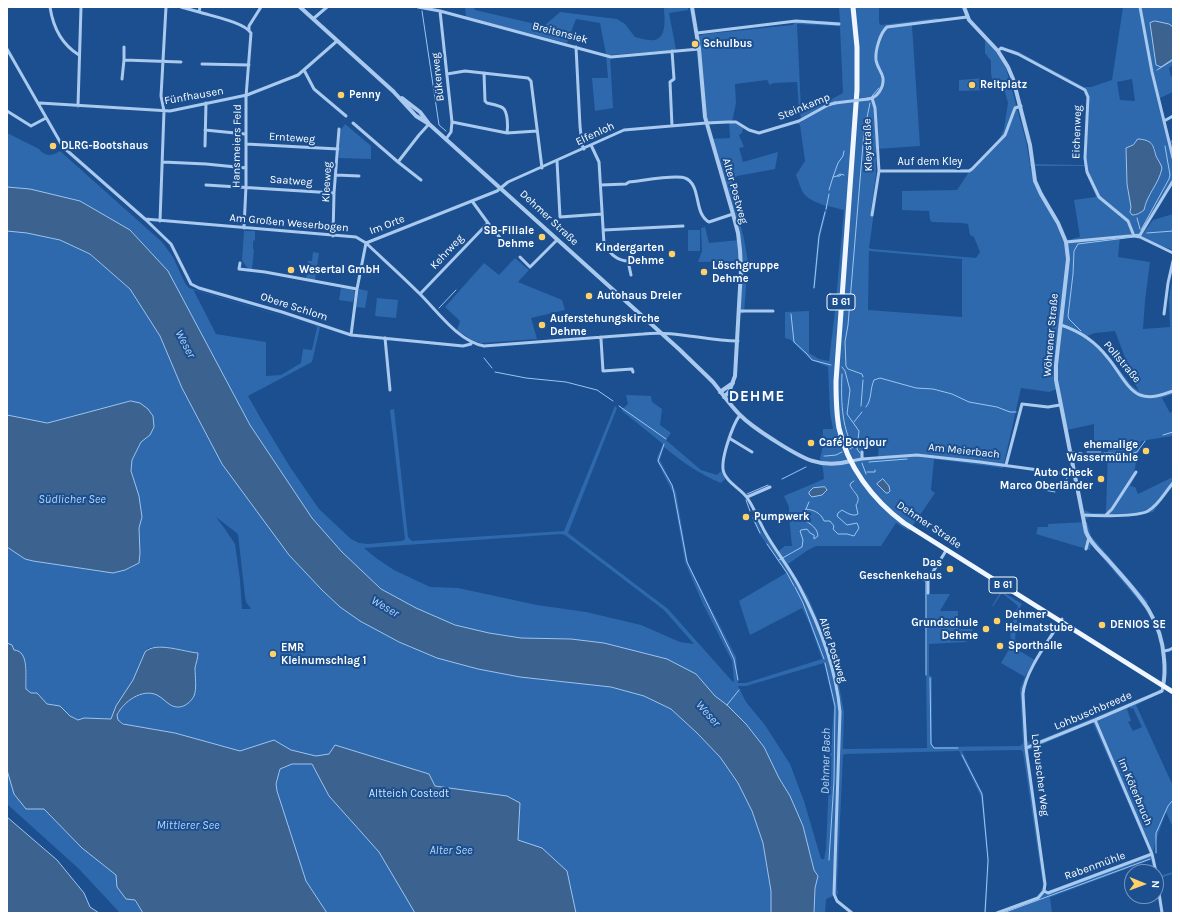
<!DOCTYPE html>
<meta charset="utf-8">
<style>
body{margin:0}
#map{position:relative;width:1180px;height:920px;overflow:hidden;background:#1b4f8f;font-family:Karla,sans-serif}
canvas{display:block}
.frame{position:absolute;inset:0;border:8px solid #fff;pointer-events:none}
.north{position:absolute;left:1124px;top:864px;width:40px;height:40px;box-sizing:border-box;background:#1b4f8f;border:1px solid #7695bc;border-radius:50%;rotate:91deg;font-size:11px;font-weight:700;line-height:16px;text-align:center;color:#fff}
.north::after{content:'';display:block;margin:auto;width:14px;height:18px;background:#ffd166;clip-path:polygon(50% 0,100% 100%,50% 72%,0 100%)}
</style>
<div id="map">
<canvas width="1180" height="920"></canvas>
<div class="frame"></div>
<div class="north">N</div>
</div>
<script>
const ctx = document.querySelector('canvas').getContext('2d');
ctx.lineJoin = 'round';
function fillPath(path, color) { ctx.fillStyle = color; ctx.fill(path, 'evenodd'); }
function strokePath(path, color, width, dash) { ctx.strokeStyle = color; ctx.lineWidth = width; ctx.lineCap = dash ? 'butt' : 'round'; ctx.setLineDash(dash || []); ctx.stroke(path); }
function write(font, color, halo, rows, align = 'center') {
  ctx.font = font + ' Karla,sans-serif'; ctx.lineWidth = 4; ctx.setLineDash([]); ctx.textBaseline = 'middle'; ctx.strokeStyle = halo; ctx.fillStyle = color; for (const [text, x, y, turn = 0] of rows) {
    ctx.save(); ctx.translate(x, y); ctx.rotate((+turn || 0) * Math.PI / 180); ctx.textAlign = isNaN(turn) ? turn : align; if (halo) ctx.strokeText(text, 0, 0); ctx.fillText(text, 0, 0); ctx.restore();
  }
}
const green = new Path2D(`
 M465 7H474L475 10 544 26 560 12 617 19 625 24 635 37C640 38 648 41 654 40 668 38 664 17 664 7H688V10L669 13 676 50 610 55 613 108 595 111 592 78H608L606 54 600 23 576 19 567 43 466 17Z
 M839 7H879V23L881 25 938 18V21L912 25 920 146 876 149V174L871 211 875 210 874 212 869 248 872 249 976 258 980 252 974 237 970 235 968 224 962 223 932 222 930 220 929 211 902 210V191L957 190 969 172 921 170 969 169 974 167 999 140 1004 129 1008 103 1004 88 994 89 991 73V61L985 53V40L999 55 1006 68 1026 141 1030 164 1084 165 1087 98 1083 90 1018 55 1010 52 1011 49 1019 52 1084 87H1091L1112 80 1123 7H1173V27L1169 24 1153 40 1156 65 1161 67 1173 59V65L1169 68 1171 76 1173 77V92L1160 98 1170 140 1173 139V179L1140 233 1120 236 1118 257 1150 262 1145 301 1143 329 1170 327 1169 298 1173 277V394L1162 398 1170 413 1173 411V439L1172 436 1141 441 1134 472 1137 473 1130 486 1135 487 1138 494 1173 477V486L1153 512 1134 516 1090 517 1086 519 1084 510 1091 513H1106L1108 448 1094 447V424L1067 430 1058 389 1049 392 1021 388 1003 468 934 459 931 490 935 493 909 531 896 523 881 546H816L808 550 788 564 808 597 826 639 838 680 844 712 843 748 844 749 927 748 925 582 923 580 877 579H927L936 562H940L929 580V594H950L940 611H958V629H973L966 642 929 644V675L932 677V744L934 747 1020 746 1023 743 1020 689 1025 677 1001 663 1011 646 1035 660 1025 677 1028 679 1024 694 1027 740 1030 744 1156 692 1160 689 1165 691 1136 705 1173 786V828L1166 812 1155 843 1153 854 1157 873 1162 875 1173 872V874L1160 878 1158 880 1164 913H1161L1156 885V872H1154L1151 860 1051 897H1050L1052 913H993L1036 897 1040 893 1043 886 1023 752 1021 750 962 751 983 794 989 861 986 913H984L988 861 981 797 959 751 846 754 843 755 837 887 838 894 826 899 825 913H814L815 888 818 876 814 870 803 826 790 797 779 778 764 747 746 724 727 705 715 696 696 674 571 639 521 638 489 633 455 625 416 608 381 589 342 552 312 518 250 425 202 336 30 189 7 187V133L39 149C45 157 53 156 60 151L162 242 173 257 185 283 189 288 320 327 312 362 248 396 261 419 290 467 319 509 351 539 359 543 368 544 402 541 405 539 390 410 394 409 408 537 412 541 564 531 615 406 617 408 568 533 668 609 732 681 734 682 732 661 702 602 685 562 673 493 657 461V457L663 444 621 410 628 404 626 395 651 396 652 402 662 409 660 425 671 433 666 440 701 470 717 475 721 471 725 479 721 483C699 474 681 461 664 447L660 460 676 492 688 563 736 657 738 683H746L822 659 810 625 802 608 750 635 739 601 786 573 759 533 753 521 756 519 762 532 777 552 785 546H792L789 517V507L784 496 824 479 823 469 820 458 822 450 823 429H833L830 412 828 367 811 360 791 340 785 338V312L809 311V353L819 359 829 361 835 311 844 210 828 206 820 237 815 288H813L818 236 826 206C803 197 804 197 796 175L805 161 800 125 797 123 802 122 799 109 797 82 773 83 770 85 767 80 735 84 736 103 732 122 743 128 742 133 739 135 744 147 739 148 743 162 778 152 775 169 737 176 733 180 735 202 744 239 748 262 744 313 739 314 742 261 698 262 702 251 701 228 705 227 709 243 740 240 710 139 730 138 729 123H707L698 36 705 34 793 25 795 20 839 22 840 21ZM797 24 839 26 840 27 843 93C830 100 816 110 801 109ZM1132 79 1135 101 1120 100 1117 82ZM1135 142 1155 148 1156 155 1162 168C1159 184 1147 195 1144 210L1130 212 1131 207 1127 184 1126 148 1133 145ZM1030 166H1084L1096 197 1074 200 1080 237 1063 241 1053 217 1035 185ZM869 251 962 259V317L868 310ZM194 290 316 326 317 328 312 350 303 349 301 363 281 375 266 376V342L216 334 194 291ZM1115 331 1135 384 1139 391 1131 385 1110 357 1087 336 1095 333ZM879 441 878 460H862L864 442ZM826 487 827 491 822 495 811 497 813 488ZM561 534 565 535 664 610 694 644 680 642 641 625 586 612 537 605 458 588 430 587 394 570 376 558 364 548ZM824 663 834 707 830 757 826 849 824 859H821L804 801 790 764 765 725 746 702 738 686H746ZM1130 707 1131 709 1133 708 1142 727 1133 731 1128 722 1131 721 1127 709ZM1092 723H1093L1150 853 1048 891 1046 890 1027 751Z
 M985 78 986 90 959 91V80Z
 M345 124 371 146V159L339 158 340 131Z
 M1173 214V250L1150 242 1141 236 1153 220Z
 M688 230H700V251H688Z
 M7 231 27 233 60 240 90 254 130 289 160 336 182 388 222 464 289 555 322 590 340 607 360 621 399 642 437 658 478 669 520 677 611 687 644 696 671 709 697 733 720 757 738 783 752 811 763 843 771 891V913H327L306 881 284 818 277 791 276 784 280 771 273 741 240 751 175 733 127 725 118 720 117 715C123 703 140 689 155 694 161 696 166 701 170 705L196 690 195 667 198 653C181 651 165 644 148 648L143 655 133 680 116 706 111 719 84 718 78 720 70 716 60 706 47 704 37 693H31L26 689C26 680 29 665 23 657 21 653 16 653 13 649 11 646 11 645 7 643V547L25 559 33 561 104 572H118L131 568 138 563 140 553 139 528 142 517 139 496 131 471 132 460 141 442 150 435 154 427 153 416 131 401 47 423 7 415ZM216 517 238 534 245 597 246 602 251 609H242L240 579 235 544 225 529Z
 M244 231H255V240L253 241V249L254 250 252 269H248L242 260Z
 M313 252 319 253 315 280 306 279 308 261H312Z
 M515 258 529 270 518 282 562 300 565 310 531 318 537 339 481 343 472 340 457 330 460 321 445 307 484 263 499 275Z
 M341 288 353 290 355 292 353 302 339 300Z
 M359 289 368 291 365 308 356 307Z
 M377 298 398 300 396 318 375 316Z
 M1087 522 1091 536 1148 602 1143 606 1091 544 1090 550 1036 534 1038 527H1048V524Z
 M1001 591 1022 604 1018 611 1015 640 1017 641 1015 645C1005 638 1015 621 1015 610L1018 608 1017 605 1002 593 993 606H992Z
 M7 770 14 794 44 809 82 848 116 875 143 913H120L78 868 7 804Z`);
const water = new Path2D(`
 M1155 21 1169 24 1173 27V59L1161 67 1156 65 1150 23Z
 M1138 139C1152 140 1153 144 1156 156 1158 160 1161 164 1162 168 1159 184 1147 194 1144 210 1140 213 1137 215 1132 215L1130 212 1131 207 1127 184 1126 148 1133 145Z
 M7 187 30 189 80 201 130 230 168 271 250 425 312 518 342 552 381 589 416 608 455 625 489 633 521 638 571 639 604 643 667 659 696 674 715 696 727 705 746 724 764 747 779 778 790 796 803 826 814 870 818 876 815 888 814 913H771V891L763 843 752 811 738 783 720 757 697 733 671 709 644 696 611 687 520 677 478 669 437 658 399 642 360 621 340 607 322 590 289 555 222 464 182 388 160 336 130 289 90 254 60 240 27 233 7 231Z
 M131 401 140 403 148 409 153 416 154 427 150 435 141 442 132 460 131 471 139 496 142 517 139 528 140 553 139 563 125 570 113 573 33 561 25 559 7 547V415L47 423Z
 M883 479 889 486 890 491 888 493H886L877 484Z
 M825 487 827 490 822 495 812 497 809 494V492L813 488Z
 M7 643 12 645 14 650C30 651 25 678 26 689L31 693H37L47 704 60 706 70 716 78 720 84 718 111 719 116 706 133 680 145 652C156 641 184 652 198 653 198 658 196 663 195 668 195 677 197 688 194 696 189 705 179 711 169 704 165 701 161 697 157 695 142 688 123 702 117 715L118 720 123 724 175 733 240 751 274 740 291 750 316 756 329 754 335 745 429 774 435 786 507 796 520 803 518 840 542 848 567 871 576 913H415L379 852 329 796 312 764H292L280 769 276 784 277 791 306 881 327 913H143L135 900 126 899 117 887 116 875 82 848 44 809H26L14 794 7 770Z
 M7 817 57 860 84 893 90 907 99 913H7Z`);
const stream = new Path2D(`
 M422 11 439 125 446 131
 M1157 70 1173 60
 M872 96 879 88
 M1172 142H1173
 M841 175 840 176H837L840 174 844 175
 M833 177 838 163 843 156 844 151
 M829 190 833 177 837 176
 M826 209 829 194
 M1137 218 1140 229
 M1141 230 1169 179 1170 175 1165 146
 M1147 233 1173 231
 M814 288 819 236 825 212
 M439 308 456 290
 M791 314 794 342 807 354 812 360 831 365
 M1081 331 1069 319 1068 316 1073 274 1074 251 1078 244 1134 237
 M484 358 492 368
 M842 367 845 371 850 390 847 414 859 431 857 449 860 453
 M495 372 526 378 566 382 597 390 613 401
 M842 374C841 397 841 426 853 447L850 449
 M863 377 862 374 848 369 846 366 845 342 848 325 864 132 870 103
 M619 406 666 439
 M861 406 863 380
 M866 407C872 400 870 388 874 380L880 378 916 388 933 389 952 394 969 402 997 407 1010 412H1016
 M854 422 862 412
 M1163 435 1173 432
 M664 444 658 461 672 485 674 493 687 562 734 659 738 680
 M1072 452 1082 453
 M1087 452H1101
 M1104 453 1131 454 1137 452 1145 441
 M824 456H825
 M826 456 836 455 842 452
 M869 462 907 459
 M862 463 866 474
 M867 472H875V470
 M782 479 806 467
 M1062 488 1067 478
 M1044 490 1055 492
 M747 494 768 485
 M746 500 750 511
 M806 509 809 502
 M753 518 760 533
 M767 544 787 573 794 586
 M779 560 802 547 803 540 800 531 801 530 807 529 810 533 814 535V539L818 536C817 525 807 524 801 516L806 509C814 510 821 513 824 521H830L834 526 833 529 838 534H847L854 536 859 528 857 523 847 525 837 516 838 513 842 510C847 513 853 517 858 514L856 505C862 496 854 494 850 485L851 483 854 481
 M877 579 924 580 926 581V675
 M795 587 803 603 824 659
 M825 663 835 706 834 781 829 860
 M930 678 931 744 934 748H958
 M727 705 739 690
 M962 755 982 794 988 860 985 913
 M1156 853V833L1168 806 1173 800
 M1003 913 1150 859`);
const minor = new Path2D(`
 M50 7C53 27 61 44 79 55
 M181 7 199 12 200 7
 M418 7 440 11 611 57 699 49
 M1140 7 1152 72 1173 158
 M440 11 452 122 451 132 446 139
 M199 12C211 16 244 22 251 33L246 97V186L244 228
 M313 19 327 7
 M249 30V26L261 7
 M697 33 796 21 839 24
 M576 47 580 126 582 145 584 149
 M7 49 63 147 145 219 356 237 366 243C384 260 402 276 420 294 438 312 458 341 484 346L643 334C675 330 706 341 738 341
 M998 51 1001 48 1018 54 1085 90 1088 97 1085 158 1087 172 1099 197 1128 221 1134 236 1140 237 1173 253
 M124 60V47
 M202 64 249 65
 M304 70 314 89 346 116
 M484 73 485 101 487 103C491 104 499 105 503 108 508 112 508 127 507 133
 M447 74 465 71 528 78 531 81 542 168
 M122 79 124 60 181 62
 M872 98 875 108 879 171 872 215
 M868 99C877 98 884 88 883 78 882 72 877 67 876 60 875 51 880 33 887 27L967 17
 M39 105 40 103 170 111 247 95 298 75 337 41
 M78 106 81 7
 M7 111 31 126 46 118
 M1164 121 1173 116
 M452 122 507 133 537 131
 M353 123 398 162 421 180
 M672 126 670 82 674 79 672 51
 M205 130 245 134
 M246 144 338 149
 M591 145 599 162 604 244C610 254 617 261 628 261L631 275
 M205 146 206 103
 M557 161 560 217 602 214
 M163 162 206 164 246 168
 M398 162 419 135 429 124
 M879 171H969L972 169 1005 135 1015 108 1021 106
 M336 175 359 176
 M206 185 334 193
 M601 185 626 184 629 182C641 181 676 174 685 178 702 185 693 213 709 222L733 214
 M472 201 488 223 501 239
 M145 219 171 244 191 284 199 288 282 312 351 335 463 346 471 344V342
 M160 221 164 111 161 96 166 7
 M604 230 683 226
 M333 236 334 193 339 129
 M1066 242 1140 235 1173 181
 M520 257 530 267 557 240
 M240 263 239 269 265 272 357 289
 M420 294 488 223
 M739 311H773
 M1164 314 1168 283 1173 261
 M1061 325C1079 331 1096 342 1108 358 1117 368 1127 390 1140 395 1151 399 1162 395 1173 391
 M351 335 357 289 366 243 497 191 508 182 624 130 706 123 728 122H736L749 130 759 133 799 121 828 105 835 103
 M600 337 601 339 603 371 632 369 633 372
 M385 338 390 390
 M740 415C733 424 719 462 724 473 728 484 742 489 748 499 755 510 759 521 765 532 775 550 789 567 799 586 819 624 836 669 840 712L834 894 837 901 852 913
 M729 438 752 452
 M862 459V452
 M851 461 862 459 917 455 980 462 1075 475
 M1006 465 1022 404 1048 407 1060 405
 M747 497 770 487
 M1083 515C1096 516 1138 517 1148 511 1159 505 1165 492 1173 483
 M1106 515 1112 509 1136 472
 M1086 549 1089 537
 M928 593V580L947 549
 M1164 651 1169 650 1173 648
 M1095 720 1152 854 1156 872
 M1026 748 1095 720 1162 691 1163 686
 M1156 873 1162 913
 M1044 891 1048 893 1152 854
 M997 913 1038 898 1044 891 1045 884 1026 748 1023 694C1025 671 1050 639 1062 619`);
const tertiary = new Path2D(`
 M300 7 394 92
 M692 7 699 49 705 117 733 214 738 233 740 250 741 270 735 376 729 392 724 397
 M964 7 969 20 998 51 1008 67 1013 79 1030 145 1035 181 1041 194 1058 223 1066 242 1068 259 1067 268 1056 365V380L1086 532C1090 543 1101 552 1109 561 1136 592 1161 615 1164 658 1165 668 1165 676 1163 686
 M392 90 416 116 429 124 680 350C691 361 702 371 713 382 722 393 730 405 740 415 749 424 761 432 772 439 799 456 818 470 851 461
 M402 98 420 112 429 124
 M720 392 733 383`);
const primary = new Path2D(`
 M853 7 857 47V90L836 381C836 397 836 412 839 428 847 466 873 500 904 523L1173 692`);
const minorBridge = new Path2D(`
 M835 103 868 99`);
const markers = [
 [695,44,4,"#ffd166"],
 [972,85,4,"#ffd166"],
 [341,95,4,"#ffd166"],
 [53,146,4,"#ffd166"],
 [542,237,4,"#ffd166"],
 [672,254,4,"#ffd166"],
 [291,270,4,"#ffd166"],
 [704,272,4,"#ffd166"],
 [589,296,4,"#ffd166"],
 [542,325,4,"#ffd166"],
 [811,443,4,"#ffd166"],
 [1146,451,4,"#ffd166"],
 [1101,479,4,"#ffd166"],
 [746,517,4,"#ffd166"],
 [950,569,4,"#ffd166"],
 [997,621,4,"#ffd166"],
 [1102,625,4,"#ffd166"],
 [986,629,4,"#ffd166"],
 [1000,646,4,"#ffd166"],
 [273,654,4,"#ffd166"]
];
const shields = [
 [841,302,28],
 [1003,585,28]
];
const shieldNames = [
 ["B 61",841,302],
 ["B 61",1003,585]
];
const streetNames = [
 ["Breitensiek",560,33,15],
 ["Bükerweg",438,77,-96],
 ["Fünfhausen",194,96,-10],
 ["Steinkamp",804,107,-22],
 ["Eichenweg",1077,132,-88],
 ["Elfenloh",595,134,-25],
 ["Ernteweg",292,138,4],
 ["Kleystraße",868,145,-92],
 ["Hansmeiers Feld",237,146,-89],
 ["Auf dem Kley",930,162],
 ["Saatweg",291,181,4],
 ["Kleeweg",327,182,-87],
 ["Alter Postweg",735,191,74],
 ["Dehmer Straße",549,218,43],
 ["Am Großen Weserbogen",289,223,5],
 ["Im Orte",387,225,-21],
 ["Kehrweg",447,252,-47],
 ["Obere Schlom",294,307,18],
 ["Wöhrener Straße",1051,335,-85],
 ["Pollstraße",1122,362,50],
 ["Am Meierbach",964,451,6],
 ["Dehmer Straße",929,525,34],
 ["Alter Postweg",833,650,72],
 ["Lohbuschbreede",1093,711,-23],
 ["Lohbuscher Weg",1040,775,83],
 ["Im Köterbruch",1135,792,67],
 ["Rabenmühle",1095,866,-20]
];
const poiNames = [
 ["Schulbus",703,44],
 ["Reitplatz",980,85],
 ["Penny",349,95],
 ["DLRG-Bootshaus",61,146],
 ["SB-Filiale",534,231,"right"],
 ["Dehme",534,244,"right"],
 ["Kindergarten",664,248,"right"],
 ["Dehme",664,261,"right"],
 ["Löschgruppe",712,266],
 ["Dehme",712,279],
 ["Wesertal GmbH",299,270],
 ["Autohaus Dreier",597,296],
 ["Auferstehungskirche",550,319],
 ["Dehme",550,332],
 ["Café Bonjour",819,443],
 ["ehemalige",1138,445,"right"],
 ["Wassermühle",1138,458,"right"],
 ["Auto Check",1093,473,"right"],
 ["Marco Oberländer",1093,486,"right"],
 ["Pumpwerk",754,517],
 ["Das",942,563,"right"],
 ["Geschenkehaus",942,576,"right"],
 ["Dehmer",1005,615],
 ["Heimatstube",1005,628],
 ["Grundschule",978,623,"right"],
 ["Dehme",978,636,"right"],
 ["DENIOS SE",1110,625],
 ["Sporthalle",1008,646],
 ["EMR",281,648],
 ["Kleinumschlag 1",281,661]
];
const parkNames = [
 ["Altteich Costedt",409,794]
];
const waterNames = [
 ["Weser",185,344,62],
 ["Südlicher See",72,500],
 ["Weser",385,607,31],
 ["Weser",708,714,48],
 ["Dehmer Bach",826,761,-89],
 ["Mittlerer See",188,826],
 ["Alter See",451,851]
];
const districtNames = [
 ["DEHME",757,397]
];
fillPath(green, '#2e69ad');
fillPath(water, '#3c6290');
strokePath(water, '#9cc4f0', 1);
strokePath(stream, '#9cc4f0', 1);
strokePath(minor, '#a9c9ee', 3);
strokePath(tertiary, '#a9c9ee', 4);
strokePath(primary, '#f0f6ff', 5);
strokePath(minorBridge, '#a9c9ee', 3);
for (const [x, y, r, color] of markers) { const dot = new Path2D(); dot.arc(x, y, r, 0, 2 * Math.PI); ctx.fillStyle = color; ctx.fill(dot); strokePath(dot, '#1b4f8f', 1.5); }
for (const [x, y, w] of shields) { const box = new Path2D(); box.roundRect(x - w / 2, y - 8, w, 16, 3); ctx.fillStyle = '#1b4f8f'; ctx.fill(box); strokePath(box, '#fff', 1); }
write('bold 10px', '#fff', null, shieldNames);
write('11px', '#fff', '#1b4f8f', streetNames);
write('bold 11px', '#fff', '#1b4f8f', poiNames, 'left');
write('11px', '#cfe3fa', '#1b4f8f', parkNames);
write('italic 12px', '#b5d3f5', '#1b4f8f', waterNames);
ctx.letterSpacing = '1px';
write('bold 15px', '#fff', '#1b4f8f', districtNames);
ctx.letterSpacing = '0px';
</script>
